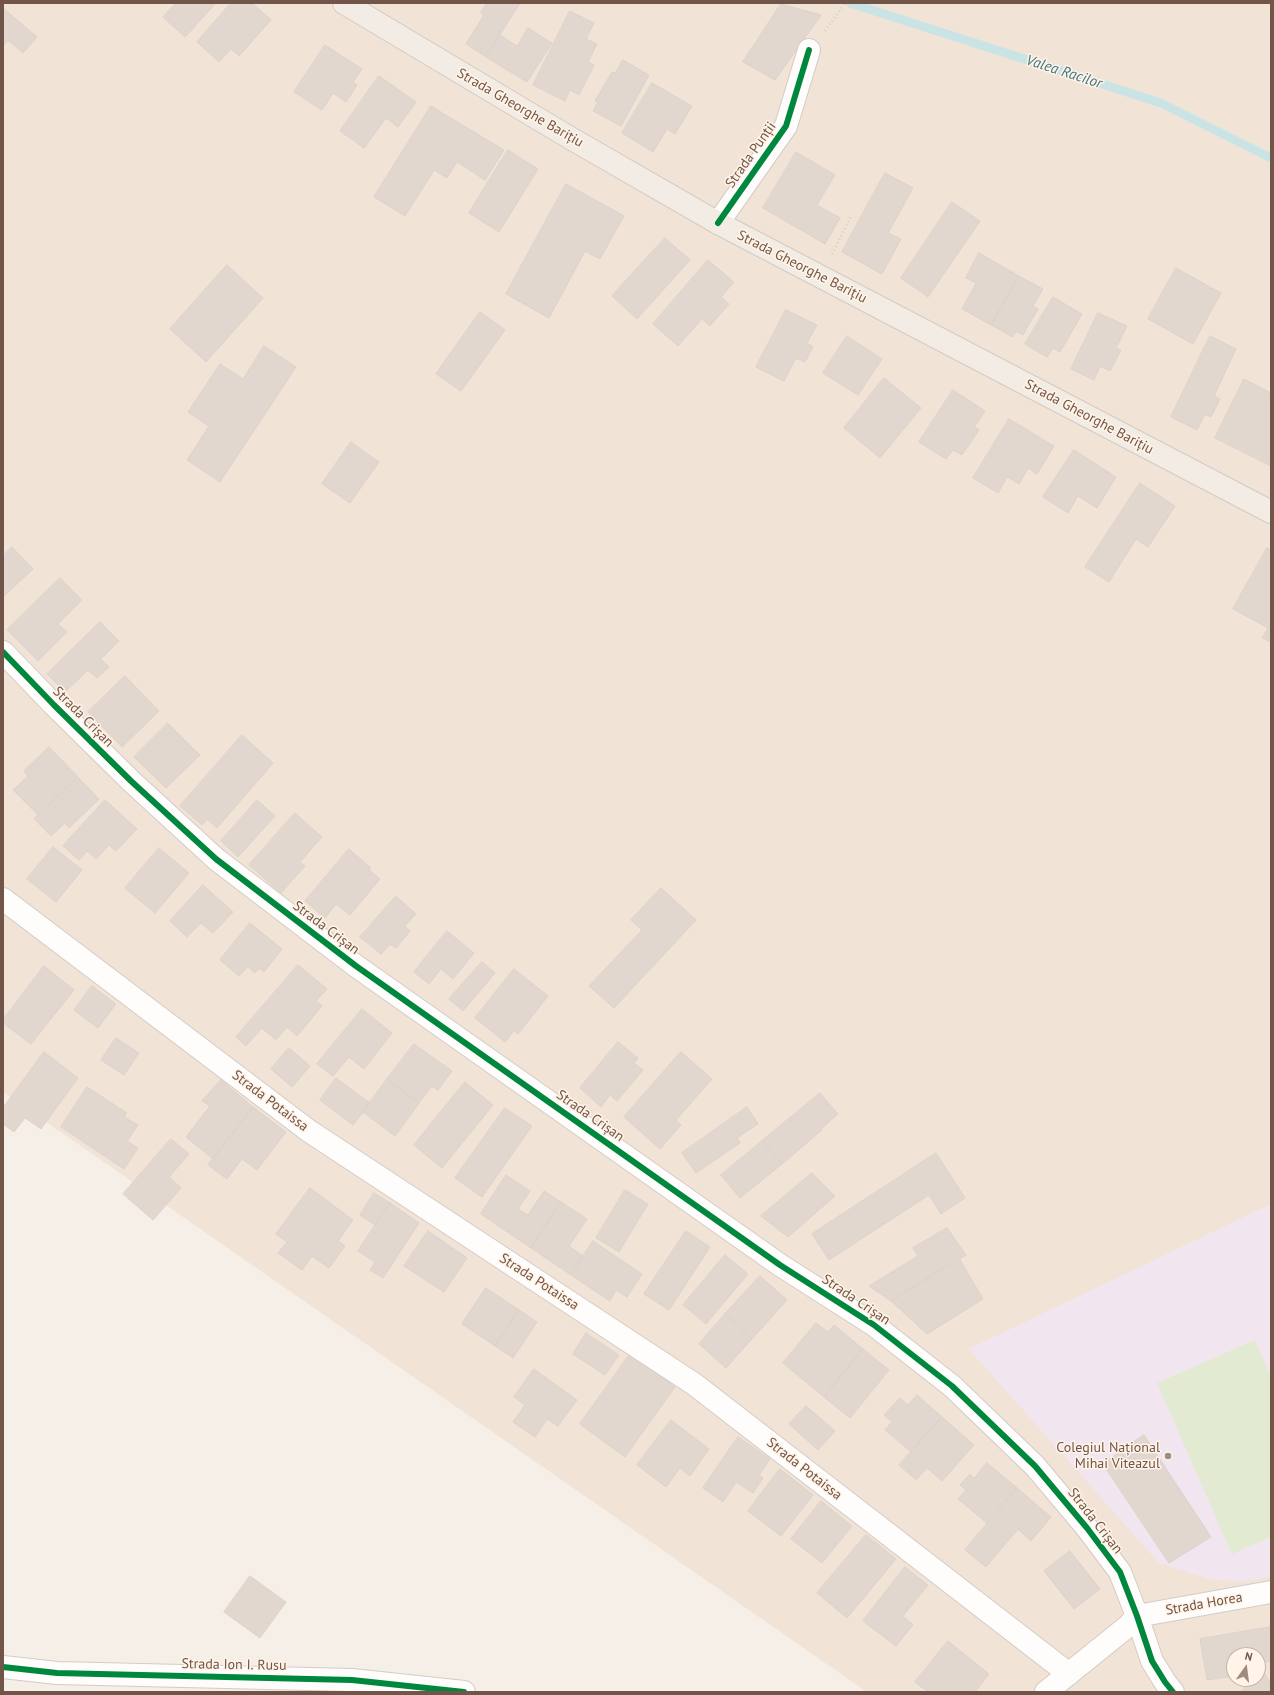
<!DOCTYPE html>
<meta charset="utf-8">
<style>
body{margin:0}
#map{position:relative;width:1274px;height:1695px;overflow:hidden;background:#f5efe7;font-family:"PT Sans",sans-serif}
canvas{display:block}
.frame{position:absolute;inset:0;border:4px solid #725549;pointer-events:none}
.north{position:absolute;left:1226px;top:1647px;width:40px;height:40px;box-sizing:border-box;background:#fff4e7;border:1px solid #c7b4a8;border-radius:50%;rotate:14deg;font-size:11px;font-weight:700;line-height:16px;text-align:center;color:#725549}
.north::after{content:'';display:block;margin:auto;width:14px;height:18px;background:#a08b80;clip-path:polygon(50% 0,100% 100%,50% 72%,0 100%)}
</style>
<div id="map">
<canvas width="1274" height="1695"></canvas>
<div class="frame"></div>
<div class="north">N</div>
</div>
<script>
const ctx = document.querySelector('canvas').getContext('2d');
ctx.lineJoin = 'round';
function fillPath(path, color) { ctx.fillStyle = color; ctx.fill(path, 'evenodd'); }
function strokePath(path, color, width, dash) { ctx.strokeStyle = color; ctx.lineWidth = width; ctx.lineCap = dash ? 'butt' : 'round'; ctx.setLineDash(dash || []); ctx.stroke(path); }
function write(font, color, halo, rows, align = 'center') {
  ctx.font = font + ' "PT Sans",sans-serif'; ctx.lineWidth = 3; ctx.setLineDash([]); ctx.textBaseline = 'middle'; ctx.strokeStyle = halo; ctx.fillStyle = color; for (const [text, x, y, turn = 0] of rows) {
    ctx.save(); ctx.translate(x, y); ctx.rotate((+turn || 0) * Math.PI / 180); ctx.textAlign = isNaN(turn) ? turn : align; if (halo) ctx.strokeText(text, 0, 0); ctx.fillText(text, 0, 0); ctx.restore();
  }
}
const residential = new Path2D(`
 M3 3H1271V1692H867L3 1092ZM1234 1655H1258V1679H1234Z`);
const education = new Path2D(`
 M1271 1204V1576L1247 1581 1212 1580 1159 1563 969 1349Z`);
const green = new Path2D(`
 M1255 1340 1271 1377V1537L1232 1554 1157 1383Z`);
const stream = new Path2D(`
 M850 3 1161 103 1271 158`);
const building = new Path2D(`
 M176 3H216L185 37 163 17Z
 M231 3H252L271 20 239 56 231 49 219 62 197 42Z
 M487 3H520L486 57 466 44 484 15 481 13Z
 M781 4 821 15 775 80 743 62Z
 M3 8 37 37 23 53 8 40 3 46Z
 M570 11 594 23 586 39 597 44 588 62 594 65 579 95 570 90 565 101 533 85Z
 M528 28 552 43 527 82 486 57 500 35 517 46Z
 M325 45 362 69 353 82 357 85 346 102 333 93 322 110 294 92Z
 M623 60 649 75 621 126 593 111 598 102 595 101 612 72 615 73Z
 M379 76 416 102 398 127 386 118 364 148 340 131Z
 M652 83 692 106 675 134 667 129 653 152 622 133Z
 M431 106 504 150 485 180 457 162 447 178 434 170 405 216 374 197Z
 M508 150 538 169 499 232 469 213Z
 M796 152 835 175 817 205 840 218 825 244 763 208Z
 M885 173 913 188 888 233 901 239 882 274 842 252Z
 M566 184 624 216 600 259 585 251 549 318 506 294Z
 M952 202 980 221 928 297 901 278Z
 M665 238 690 260 637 319 612 296Z
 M979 253 1019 276 991 325 962 309 976 283 966 278Z
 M708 260 734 282 721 297 729 304 710 326 702 319 678 346 653 324Z
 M227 265 263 298 206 362 170 329Z
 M1176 268 1221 293 1193 344 1148 319Z
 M1019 276 1043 289 1033 306 1038 309 1023 335 1016 331 1013 337 991 325Z
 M1053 297 1082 314 1060 352 1053 348 1047 357 1025 344Z
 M786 310 817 325 807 343 813 347 805 362 796 358 784 381 756 367Z
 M480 312 505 330 461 391 436 374Z
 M1098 313 1127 326 1116 348 1121 350 1110 371 1100 366 1094 380 1071 369Z
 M847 336 882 359 858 395 823 373Z
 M1210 336 1236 349 1214 396 1220 399 1211 417 1205 414 1197 430 1171 417Z
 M264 346 296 367 220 482 187 460 209 426 188 412 220 364 243 379Z
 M884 378 921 408 880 458 844 428Z
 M1244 379 1271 393V466L1215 438Z
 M953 390 985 411 974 427 979 430 962 455 953 450 946 459 919 442Z
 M1009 419 1054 446 1037 474 1028 468 1019 484 1007 477 998 493 973 478Z
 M351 442 379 462 350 503 322 484Z
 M1074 450 1116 477 1097 508 1078 496 1068 513 1043 497Z
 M1140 483 1175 506 1148 547 1136 539 1109 582 1085 567Z
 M12 547 33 569 3 597V556Z
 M1267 548 1271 550V642L1262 638 1268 628 1233 609Z
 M60 578 82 600 58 624 67 632 38 661 7 630Z
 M100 622 119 641 101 659 109 667 97 678 88 670 65 692 47 674Z
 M125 676 159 711 122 747 88 712Z
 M168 723 200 755 166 788 134 757Z
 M242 735 273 763 217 828 207 819 202 825 180 806Z
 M49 747 78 777 38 815 13 790 28 776 24 771Z
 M78 777 99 799 69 828 65 823 51 836 34 819Z
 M105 800 137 829 116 851 109 845 96 859 87 851 79 860 63 846Z
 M257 800 275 816 238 857 221 841Z
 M295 813 322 837 300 862 305 866 281 893 249 865Z
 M53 847 82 870 56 902 27 879Z
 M159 848 189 873 155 913 125 888Z
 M349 849 371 868 369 870 380 879 350 915 336 904 325 918 305 901Z
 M203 885 233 912 213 933 201 923 187 937 170 921Z
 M661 888 696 920 614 1008 589 986 642 930 631 920Z
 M396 896 416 914 405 926 410 931 396 948 390 944 381 954 360 937Z
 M250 923 282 949 264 972 259 968 255 973 248 967 239 976 220 960Z
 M447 931 474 953 453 979 441 969 429 984 414 972Z
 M482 962 495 973 463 1011 449 999Z
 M298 965 327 989 316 1001 322 1006 297 1036 287 1027 276 1040 262 1028 246 1046 236 1037Z
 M44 966 74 990 31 1044 3 1023V1020Z
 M514 969 548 996 518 1034 514 1031 505 1042 475 1018Z
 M92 986 116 1004 98 1028 74 1010Z
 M362 1009 392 1033 364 1069 349 1057 333 1076 317 1064Z
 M116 1038 139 1053 124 1075 101 1060Z
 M618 1042 638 1058 634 1063 643 1070 617 1101 610 1095 601 1107 580 1088Z
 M414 1044 452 1071 438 1090 432 1086 419 1103 387 1079Z
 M289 1048 310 1066 292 1087 271 1069Z
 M44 1052 78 1078 41 1129 25 1118 14 1132 3 1124V1108Z
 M681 1052 712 1079 676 1120 681 1125 660 1149 624 1117Z
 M336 1078 370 1103 353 1125 320 1100Z
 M387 1079 419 1103 395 1136 363 1112Z
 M221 1080 253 1107 213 1159 186 1137 210 1106 202 1101Z
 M465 1082 493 1105 442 1168 414 1145Z
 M87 1087 127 1113 124 1117 138 1125 127 1141 138 1148 124 1169 61 1127Z
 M820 1093 838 1114 821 1129 822 1130 782 1164 762 1141Z
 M253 1107 286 1132 257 1170 242 1159 227 1179 208 1165Z
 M747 1107 758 1124 737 1138 740 1143 696 1173 682 1153Z
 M505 1108 532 1126 482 1197 455 1178Z
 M171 1139 189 1154 169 1177 181 1188 153 1220 123 1194Z
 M762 1141 782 1164 740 1198 721 1175Z
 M936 1153 965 1198 941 1214 929 1195 829 1260 812 1234Z
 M812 1173 835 1196 788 1237 761 1216Z
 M506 1175 530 1191 518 1209 528 1215 544 1191 561 1202 531 1248 481 1214Z
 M310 1188 353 1220 338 1241 345 1246 329 1268 312 1256 302 1270 278 1253 287 1242 276 1234Z
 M625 1190 648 1204 619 1252 596 1238Z
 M374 1193 390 1203 375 1225 360 1215Z
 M561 1202 587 1219 569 1246 583 1256 571 1275 531 1248Z
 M390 1203 419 1223 383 1278 370 1270 375 1262 358 1251Z
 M947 1228 966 1255 891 1301 869 1286 918 1256 913 1248Z
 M428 1231 467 1258 444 1292 404 1266Z
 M686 1231 710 1247 669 1310 644 1294Z
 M593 1241 642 1274 627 1297 616 1290 610 1301 571 1275Z
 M725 1255 748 1274 706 1324 683 1305Z
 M959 1258 983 1299 927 1334 891 1301Z
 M760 1276 787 1300 752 1339 725 1314Z
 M486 1288 519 1310 495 1346 462 1324Z
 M519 1310 537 1322 513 1358 495 1346Z
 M725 1314 752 1339 726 1368 699 1344Z
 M816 1323 828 1332 834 1325 863 1349 824 1397 783 1363Z
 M586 1333 619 1355 605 1375 573 1354Z
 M863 1349 889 1370 850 1418 824 1397Z
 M630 1354 675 1387 625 1457 580 1424Z
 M534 1369 577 1400 558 1426 547 1419 535 1437 513 1422 525 1405 514 1397Z
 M917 1395 942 1417 911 1452 885 1430 892 1422 884 1415 900 1398 908 1405Z
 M806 1406 835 1431 818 1450 789 1424Z
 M942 1417 974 1445 942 1481 927 1468 916 1480 899 1465Z
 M671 1420 709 1449 690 1476 680 1468 666 1487 637 1465Z
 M1144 1435 1211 1537 1169 1563 1103 1464Z
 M738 1437 770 1459 759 1475 763 1478 753 1493 736 1482 723 1502 703 1488Z
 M987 1463 1017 1488 987 1523 958 1499 966 1490 960 1485 970 1474 974 1478Z
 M780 1469 813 1495 781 1536 748 1511Z
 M1017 1488 1051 1517 1031 1541 1018 1529 986 1567 965 1550Z
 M821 1501 852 1526 822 1563 791 1539Z
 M866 1535 896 1559 847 1618 817 1593Z
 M1070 1551 1100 1589 1074 1609 1044 1571Z
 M905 1567 928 1585 903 1616 913 1625 896 1646 863 1621Z
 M250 1576 286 1602 260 1638 224 1612Z
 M1271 1627V1661L1264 1662 1265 1670 1258 1672V1655H1234V1676L1207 1680 1200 1639Z
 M948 1641 989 1674 975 1692H928L915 1682Z
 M1264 1673 1271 1683V1692H1240Z`);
const path = new Path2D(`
 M825 31 845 3
 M832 254 851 216`);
const minor = new Path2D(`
 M718 223 786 126 809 50
 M3 652 54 705 131 781 216 859 356 966 780 1265 874 1325 952 1386 1035 1466 1087 1528 1120 1572 1137 1616 1152 1661 1165 1682 1173 1692
 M3 899 309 1131 694 1384 1069 1674
 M1137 1616 1271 1592
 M3 1667 57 1673 352 1680 464 1692
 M1046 1692 1128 1626 1137 1616`);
const primary = new Path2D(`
 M344 3 572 139 718 223 1271 512`);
const cycleway = new Path2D(`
 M718 223 786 126 809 50
 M3 652 54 705 131 781 216 859 356 966 780 1265 874 1325 952 1386 1035 1466 1087 1528 1120 1572 1137 1616 1152 1661 1165 1682 1173 1692
 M3 1667 57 1673 352 1680 464 1692`);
const markers = [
 [1168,1456,4,"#a08b80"]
];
const streetNames = [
 ["Strada Gheorghe Barițiu",520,108,30],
 ["Strada Punții",751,155,-55],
 ["Strada Gheorghe Barițiu",802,267,27],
 ["Strada Gheorghe Barițiu",1089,417,28],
 ["Strada Crișan",83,717,45],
 ["Strada Crișan",326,928,37],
 ["Strada Potaissa",270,1101,37],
 ["Strada Crișan",590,1116,35],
 ["Strada Potaissa",539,1282,33],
 ["Strada Crișan",856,1300,34],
 ["Strada Potaissa",804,1469,38],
 ["Strada Crișan",1095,1521,52],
 ["Strada Horea",1204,1604,-10],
 ["Strada Ion I. Rusu",234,1665,1]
];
const poiNames = [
 ["Colegiul Național",1160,1448],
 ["Mihai Viteazul",1160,1464]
];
const waterNames = [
 ["Valea Racilor",1064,72,18]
];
fillPath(residential, '#f1e4d7');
fillPath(education, '#f1e6f0');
fillPath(green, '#e2ebd2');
strokePath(stream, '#cae4e5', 9);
fillPath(building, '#e1d7cf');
strokePath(building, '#ded2ca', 1);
strokePath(minor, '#d4cbc5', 24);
strokePath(primary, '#d4cac4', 24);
strokePath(path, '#d7cec9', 2.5, [1, 3]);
strokePath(minor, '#fefdfb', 22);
strokePath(primary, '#f2ece4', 22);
strokePath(cycleway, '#00873e', 6);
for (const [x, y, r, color] of markers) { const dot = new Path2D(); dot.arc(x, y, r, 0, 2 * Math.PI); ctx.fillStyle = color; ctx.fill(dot); strokePath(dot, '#fff4e7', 1.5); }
write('14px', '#725549', '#fff4e7', streetNames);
write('14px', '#725549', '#fff4e7', poiNames, 'right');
write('italic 15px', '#40777e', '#fff4e7', waterNames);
</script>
